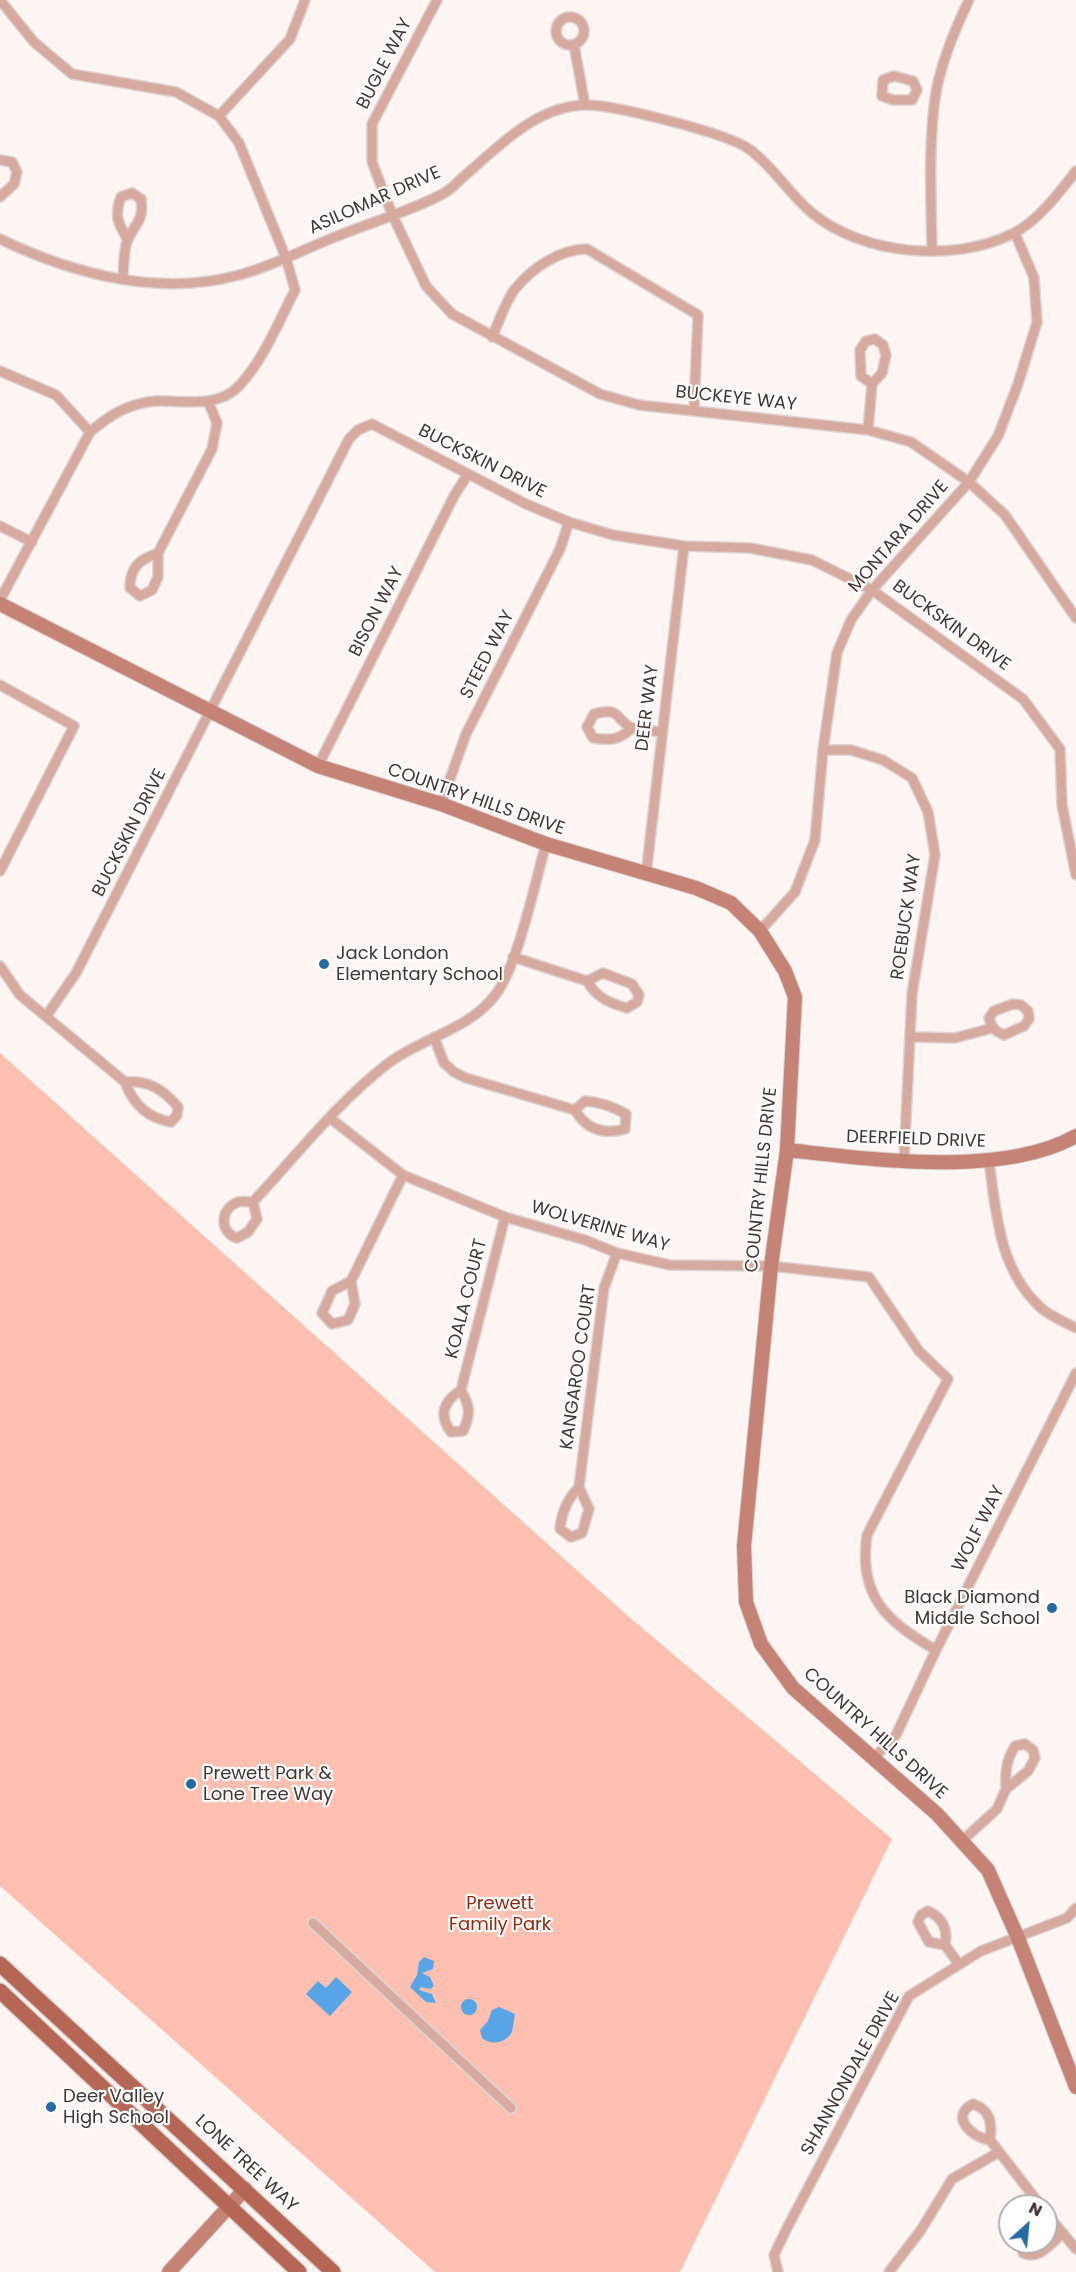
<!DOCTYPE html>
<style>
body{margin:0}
#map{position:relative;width:1076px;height:2272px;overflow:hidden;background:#fff6f4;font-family:Poppins,sans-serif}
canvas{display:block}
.north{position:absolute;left:998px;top:2194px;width:60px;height:60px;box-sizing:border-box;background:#fff;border:2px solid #b4aead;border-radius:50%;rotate:27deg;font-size:16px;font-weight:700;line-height:24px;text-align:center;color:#443531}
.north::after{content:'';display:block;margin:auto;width:21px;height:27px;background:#266a9f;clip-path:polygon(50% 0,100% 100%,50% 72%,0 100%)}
</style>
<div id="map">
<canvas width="1076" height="2272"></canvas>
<div class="north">N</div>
</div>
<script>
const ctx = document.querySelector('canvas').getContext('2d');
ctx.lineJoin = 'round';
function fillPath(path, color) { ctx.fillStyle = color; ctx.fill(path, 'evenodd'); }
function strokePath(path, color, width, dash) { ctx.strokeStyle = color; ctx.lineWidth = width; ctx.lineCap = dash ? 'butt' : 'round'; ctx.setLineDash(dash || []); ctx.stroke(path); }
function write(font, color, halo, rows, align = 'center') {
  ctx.font = font + ' Poppins,sans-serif'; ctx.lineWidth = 4.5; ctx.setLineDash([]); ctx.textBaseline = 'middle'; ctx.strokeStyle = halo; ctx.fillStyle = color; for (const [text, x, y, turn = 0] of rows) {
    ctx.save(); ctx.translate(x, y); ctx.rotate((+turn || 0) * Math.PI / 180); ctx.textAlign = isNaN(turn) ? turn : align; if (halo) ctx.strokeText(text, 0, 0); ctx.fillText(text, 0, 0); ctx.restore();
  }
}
const green = new Path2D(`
 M0 1053 629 1617 892 1839 680 2272H435L0 1886Z`);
const water = new Path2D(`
 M424 1957 434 1961 433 1969 422 1973 430 1977 434 1986 430 1989 421 1987 419 1990 432 1994 436 2003 426 2002 410 1987 417 1975 419 1962Z
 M336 1977 352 1992 330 2016 306 1994 318 1981 326 1988Z
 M461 2007a8 8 0 1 1 16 0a8 8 0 1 1-16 0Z
 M499 2007 515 2014 512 2032C506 2043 492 2046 482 2038L480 2030 488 2021 492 2010Z`);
const street = new Path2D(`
 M437 0 372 124V162L392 214 426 286 452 314 600 394 639 405 868 430 911 442 969 482 1005 515 1076 618
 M556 31a14 14 0 1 1 28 0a14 14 0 1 1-28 0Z
 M574 45 585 105
 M894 76 913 81 917 90 912 100H893L882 96 883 80Z
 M219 116 290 39 305 0
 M0 160 12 162 17 172 14 184 0 197
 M0 239C73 274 159 297 239 275 274 266 306 248 340 235 372 222 417 209 446 192 454 187 461 178 469 172 502 143 539 105 587 105 614 105 727 133 749 149 773 166 789 194 812 213 863 255 953 263 1012 234 1036 223 1060 192 1076 171
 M932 249C931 197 928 143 936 92 942 60 955 29 969 0
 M123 278C124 267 123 250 128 239 136 222 144 221 141 199L132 193 121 197C114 215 118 224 128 240
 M492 337C499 322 505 302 515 289 532 268 560 249 587 249L698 315 694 410
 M0 371 56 395 90 432
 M868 430 872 384 882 373 886 355 883 345 875 339 866 341 860 350 861 376 872 384
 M0 526 32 542
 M158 553C139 560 130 567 130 588L140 596 152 590 158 577V553L212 449 217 423 208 401
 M0 600 90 432C110 415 129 403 156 401 183 400 217 409 239 386 264 359 278 323 295 290L286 258 239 143 219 116 176 92 72 74 34 42 0 0
 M0 685 74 726 0 871
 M632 728C619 740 611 741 593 738L587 727 594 714C622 707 613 718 632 728 639 731 653 731 662 732
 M823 750H851L883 760 912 778 928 812 935 855 912 994 904 1160
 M318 766 454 496 468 474
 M441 804 466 734 560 549 569 522
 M646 875 684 546
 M760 931 795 892 815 840 823 750 837 653 851 620 872 590 969 482 998 436 1018 384 1037 322 1034 278 1015 233
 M513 957 587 981C597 998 609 1003 627 1008L637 1002 639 995 632 984 603 973 587 981
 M0 966 20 995 125 1082C133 1104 147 1118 171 1122L177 1115 178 1107C163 1089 148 1080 125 1082
 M1013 1004 1021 1005 1028 1011 1029 1019 1024 1026 1004 1035C995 1031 992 1028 989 1018L994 1011Z
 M47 1015 76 973 349 439 358 430 372 424 526 504 569 522 613 535 684 546 750 548 812 560 872 590 1023 699 1060 749 1062 805 1076 875
 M434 1037 444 1063 454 1072 466 1078 575 1110C586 1129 603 1135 625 1129L626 1114C612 1106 600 1102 585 1101L575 1110
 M912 1037 955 1038 992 1028
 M330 1118 403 1175 505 1217 585 1240 617 1253 670 1265 771 1266 869 1277 919 1351 948 1379 867 1535C858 1595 886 1622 936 1650
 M989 1161C996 1213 999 1269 1040 1307 1049 1316 1065 1322 1076 1328
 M253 1202 257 1219 248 1232 237 1238C219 1232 220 1209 238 1202 242 1201 249 1202 253 1202 296 1156 336 1104 386 1065 420 1038 470 1030 496 994 518 965 535 882 546 844
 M351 1281 355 1304 348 1320 332 1324 322 1313 332 1291 351 1281 403 1175
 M461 1390C470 1406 471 1414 463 1431L451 1432C438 1415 444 1401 461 1390L505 1217
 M579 1487 589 1509 582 1533 571 1537 560 1529C562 1511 567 1500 579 1487L604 1288 617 1253
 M873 1759 896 1735 936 1650 1076 1373
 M963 1840 997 1809 1006 1789 1028 1771 1035 1758 1033 1750 1025 1744 1015 1746C1006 1761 1005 1772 1006 1789
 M928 1911C943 1918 948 1929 945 1945L929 1942 918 1922 921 1915Z
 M313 1923 511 2108
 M945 1945 958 1963
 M973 2104C991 2110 992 2123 990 2140 972 2138 949 2116 973 2104Z
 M990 2140 1041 2206
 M1046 2213 1076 2249
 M1023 2242V2253C1039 2261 1051 2243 1063 2233
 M778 2272 774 2255 787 2228 909 1996 981 1951 1067 1918 1076 1908
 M889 2272 921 2230 952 2179 999 2152`);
const secondary = new Path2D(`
 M0 604 318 766 441 804 546 844 696 888 731 903 760 931 785 971 795 997 787 1150 771 1266 744 1546 746 1602 761 1644 793 1688 937 1814 988 1870 1018 1938 1076 2087
 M787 1150C871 1159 1001 1178 1076 1136
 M169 2272 245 2189`);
const primary = new Path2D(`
 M0 1964 333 2272
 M0 1991 299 2272`);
const markers = [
 [324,964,6,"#266a9f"],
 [1052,1608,6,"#266a9f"],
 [191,1784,6,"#266a9f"],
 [51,2107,6,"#266a9f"]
];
const streetNames = [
 ["BUGLE WAY",385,64,-63],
 ["ASILOMAR DRIVE",375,201,-24],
 ["BUCKEYE WAY",736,399,6],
 ["BUCKSKIN DRIVE",482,462,27],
 ["MONTARA DRIVE",899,537,-49],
 ["BISON WAY",377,612,-63],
 ["BUCKSKIN DRIVE",951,626,36],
 ["STEED WAY",488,655,-63],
 ["DEER WAY",648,708,-83],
 ["COUNTRY HILLS DRIVE",476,800,19],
 ["BUCKSKIN DRIVE",130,833,-63],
 ["ROEBUCK WAY",907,917,-82],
 ["DEERFIELD DRIVE",916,1140,2],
 ["COUNTRY HILLS DRIVE",762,1180,-84],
 ["WOLVERINE WAY",600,1227,16],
 ["KOALA COURT",467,1299,-76],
 ["KANGAROO COURT",579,1367,-82],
 ["WOLF WAY",979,1529,-63],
 ["COUNTRY HILLS DRIVE",875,1734,42],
 ["SHANNONDALE DRIVE",851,2074,-61],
 ["LONE TREE WAY",246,2164,43]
];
const poiNames = [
 ["Jack London",336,954],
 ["Elementary School",336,975],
 ["Black Diamond",1040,1598,"right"],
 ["Middle School",1040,1619,"right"],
 ["Prewett Park &",203,1774],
 ["Lone Tree Way",203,1795],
 ["Deer Valley",63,2097],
 ["High School",63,2118]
];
const parkNames = [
 ["Prewett",500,1904],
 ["Family Park",500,1925]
];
fillPath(green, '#ffc0b2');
fillPath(water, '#57a5e7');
strokePath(street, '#ddd3d1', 12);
strokePath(secondary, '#ddd3d1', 16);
strokePath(primary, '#ddd3d1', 18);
strokePath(street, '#d7aaa0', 9);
strokePath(secondary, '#c48374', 14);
strokePath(primary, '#b56655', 15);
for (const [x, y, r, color] of markers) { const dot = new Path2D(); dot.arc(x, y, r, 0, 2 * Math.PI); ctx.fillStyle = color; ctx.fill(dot); strokePath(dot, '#fff', 2); }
write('18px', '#443531', '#fff', streetNames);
write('18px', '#443531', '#fff', poiNames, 'left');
write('18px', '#97250e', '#fff', parkNames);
</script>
